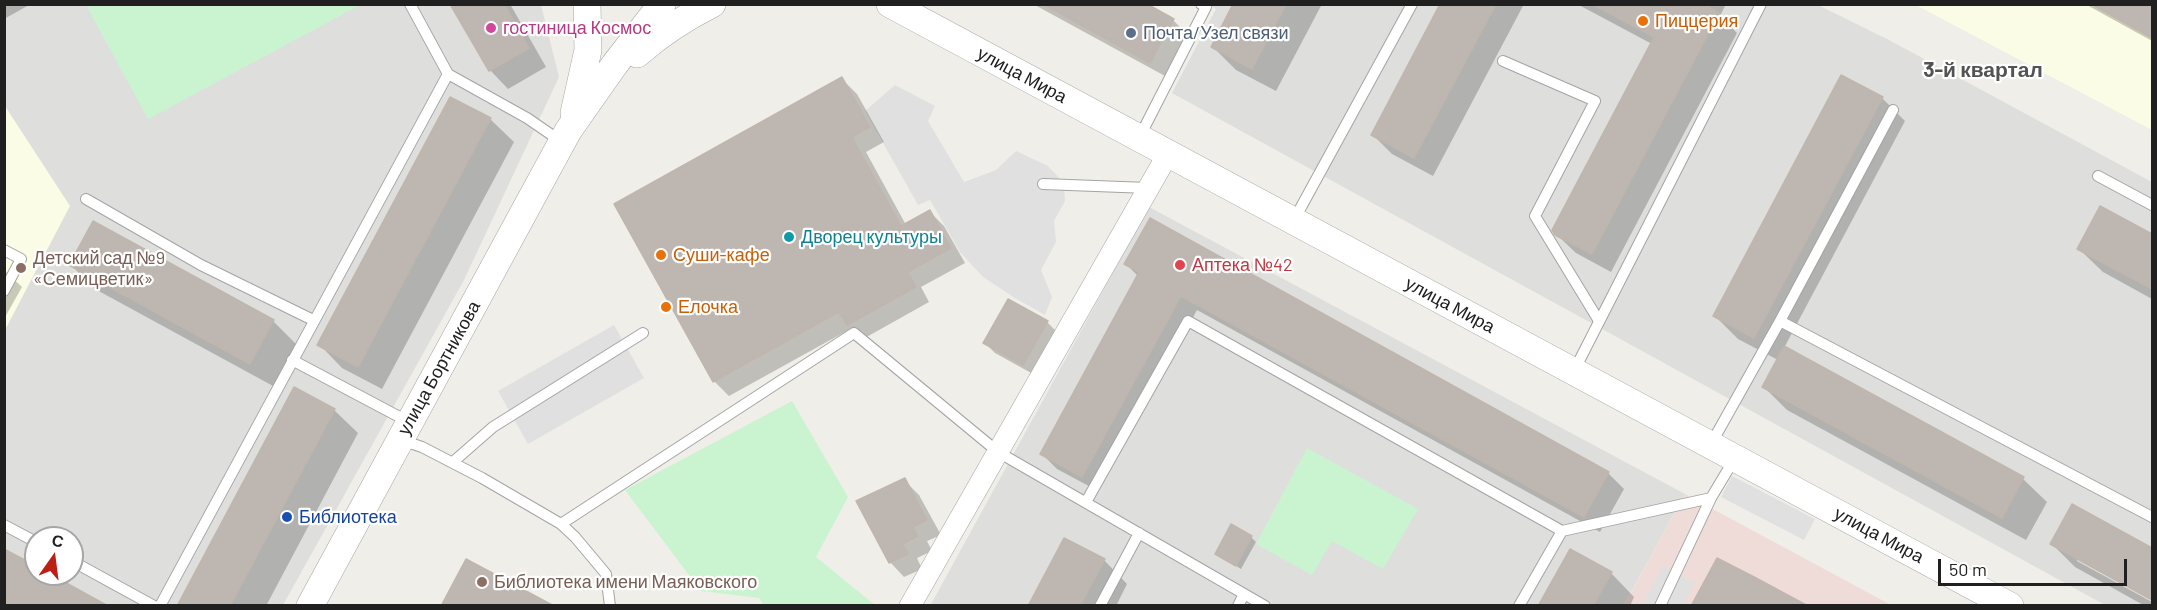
<!DOCTYPE html>
<meta charset="utf-8">
<style>
body{margin:0}
#map{position:relative;width:2157px;height:610px;overflow:hidden;background:#f0eee8;font-family:Barlow,sans-serif}
canvas{display:block}
.frame{position:absolute;inset:0;border:6px solid #202020;pointer-events:none}
.north{position:absolute;left:24px;top:526px;width:60px;height:60px;box-sizing:border-box;background:#fff;border:2px solid #a6a6a6;border-radius:50%;rotate:14deg;font-size:16px;font-weight:700;line-height:24px;text-align:center;color:#202020}
.north::after{content:'';display:block;margin:auto;width:21px;height:27px;background:#bc2015;clip-path:polygon(50% 0,100% 100%,50% 72%,0 100%)}
.scale{position:absolute;left:1938px;top:559px;width:189px;height:27px;box-sizing:border-box;border:3px solid #202020;border-top:0;padding-left:8px;font-size:18px;line-height:21px;white-space:nowrap;color:#202020;-webkit-text-stroke:4px #fff;paint-order:stroke}
</style>
<div id="map">
<canvas width="2157" height="610"></canvas>
<div class="frame"></div>
<div class="north">С</div>
<div class="scale">50 m</div>
</div>
<script>
const ctx = document.querySelector('canvas').getContext('2d');
ctx.lineJoin = 'round';
function fillPath(path, color) { ctx.fillStyle = color; ctx.fill(path, 'evenodd'); }
function strokePath(path, color, width, dash) { ctx.strokeStyle = color; ctx.lineWidth = width; ctx.lineCap = dash ? 'butt' : 'round'; ctx.setLineDash(dash || []); ctx.stroke(path); }
function write(font, color, halo, rows, align = 'center') {
  ctx.font = font + ' Barlow,sans-serif'; ctx.lineWidth = 4.5; ctx.setLineDash([]); ctx.textBaseline = 'middle'; ctx.strokeStyle = halo; ctx.fillStyle = color; for (const [text, x, y, turn = 0] of rows) {
    ctx.save(); ctx.translate(x, y); ctx.rotate((+turn || 0) * Math.PI / 180); ctx.textAlign = isNaN(turn) ? turn : align; if (halo) ctx.strokeText(text, 0, 0); ctx.fillText(text, 0, 0); ctx.restore();
  }
}
const residential = new Path2D(`
 M4 5H541L559 77 464 280 283 605H5ZM36 538H72V574H36Z
 M1209 5H1818L1889 40 2152 182V605H2105L1172 93 1216 9Z
 M1149 207 1685 494 1624 605 930 606Z`);
const commercial = new Path2D(`
 M1685 494 1891 605 1624 606Z`);
const education = new Path2D(`
 M1916 5H2152V130Z
 M5 106 70 206 5 330Z`);
const park = new Path2D(`
 M86 5H360L148 119Z
 M792 401 848 497 816 557 875 605H764L759 598 701 591 625 490Z
 M1307 448 1418 509 1383 569 1332 541 1312 575 1256 544Z`);
const parking = new Path2D(`
 M895 85 935 106 928 121 964 182 996 170 1016 151 1048 166 1064 183 1065 201 1054 221 1056 242 1041 270 1052 297 1045 315 1015 298 983 277 960 252 930 200 918 205 865 111Z
 M614 325 644 378 528 444 498 391Z
 M1732 476 1815 519 1804 540 1721 497Z
 M1663 566 1695 583 1683 605 1642 606Z`);
const shadow = new Path2D(`
 M4 4H31L4 19Z
 M452 4H510L546 67 508 89 490 70Z
 M1033 4H1144L1173 20 1188 35 1165 76Z
 M1235 4H1322L1276 91 1236 70 1213 47Z
 M1442 4H1524L1433 176 1392 154 1373 135Z
 M1577 4H1726L1720 16 1737 33 1611 272 1576 253 1556 234 1652 44Z
 M2085 4H2152V41Z
 M842 79 857 94 884 142 866 152 906 225 930 212 944 226 965 263 921 287 929 302 863 339 852 328 729 396 714 381 616 205Z
 M1882 98 1905 121 1784 348 2023 479 2047 502 2026 540 1787 410 1764 387 1778 360 1738 339 1715 316Z
 M490 119 514 142 382 389 342 368 319 344Z
 M2101 208 2152 236V299L2103 272 2079 249Z
 M1126 264 1608 473 1624 489 1600 532 1197 310 1098 491 1057 469 1041 453 1139 277Z
 M71 265 273 321 296 344 273 386 95 289Z
 M4 270 22 287 4 319Z
 M1047 322 1057 332 1033 374 995 353 985 343Z
 M334 410 358 433 266 606H179Z
 M904 480 919 495 941 535 927 541 932 551 917 558 922 569 904 577 890 562Z
 M2072 506 2152 549V598L2077 558V561L2152 602V606H2145L2075 567 2052 544Z
 M1251 537 1256 542 1241 569 1217 554Z
 M1104 560 1127 584 1116 606H1030Z
 M1611 573 1634 597 1630 606H1540Z`);
const building = new Path2D(`
 M450 4H504L529 48 489 71Z
 M1043 4H1147L1174 19 1150 63Z
 M1233 4H1286L1252 69 1211 47Z
 M1440 4H1496L1414 158 1371 135Z
 M1592 4H1703L1719 13 1592 254 1555 235 1552 230 1654 37Z
 M2091 4H2152V38Z
 M1841 75 1883 97 1754 338 1713 316Z
 M842 77 870 127 852 137 901 226 930 210 951 248 908 272 916 287 847 325 839 312 713 382 614 204Z
 M450 97 491 118 358 367 317 345Z
 M2100 206 2152 234V289L2077 249Z
 M1150 218 1609 472 1584 517 1181 296 1082 477 1040 454 1139 272 1124 264Z
 M93 221 274 320 250 364 69 265Z
 M1008 299 1048 321 1023 365 983 343Z
 M1784 346 2024 477 2002 518 1762 387Z
 M294 387 335 409 230 606H177Z
 M905 478 927 520 913 527 918 536 903 544 908 554 889 563 856 501Z
 M2072 504 2152 548V600L2050 544Z
 M1231 524 1252 536 1236 566 1215 554Z
 M1064 538 1105 559 1080 606H1028Z
 M4 549 36 566V574H50L108 606H4Z
 M1570 549 1612 572 1593 606H1538Z
 M1717 558 1756 578 1808 606H1691Z
 M466 559 554 606H441Z`);
const service = new Path2D(`
 M410 4 448 74 527 118 562 142
 M1503 61 1595 101 1535 216 1599 321
 M1139 138 1206 7 1201 4
 M2098 176 2152 205
 M1043 184 1148 188
 M86 199 201 265 313 320
 M1294 220 1412 4
 M4 250 21 259 4 291
 M1780 321 2152 517
 M292 360 409 422
 M1574 371 1761 4
 M401 440 422 447 482 478 561 524 575 537 606 574 610 606
 M1711 444 1780 321 1893 110
 M453 462 493 427 643 333
 M1086 502 1188 321 1562 531 1711 498
 M561 524 854 333 998 452 1265 606
 M4 525 36 542
 M72 561 154 606
 M160 606 448 74
 M1100 606 1139 533
 M1238 606 1244 594
 M1519 606 1562 531
 M1660 606 1711 498 1735 458`);
const minor = new Path2D(`
 M910 606 1168 154`);
const tertiary = new Path2D(`
 M890 4 2010 606
 M637 54C660 34 684 18 712 4
 M574 113 588 50 587 4
 M310 606 568 131 615 64 662 4`);
const markers = [
 [1643,21,6,"#e8710a"],
 [491,28,6,"#d1479c"],
 [1131,33,6,"#5c6f8a"],
 [789,237,6,"#0f9aa8"],
 [661,255,6,"#e8710a"],
 [1180,265,6,"#e0444e"],
 [21,268,6,"#8d6e63"],
 [666,307,6,"#e8710a"],
 [287,517,6,"#1a4fb4"],
 [482,582,6,"#8d6e63"]
];
const foodNames = [
 ["Пиццерия",1655,21],
 ["Суши-кафе",673,255],
 ["Елочка",678,307]
];
const hotelNames = [
 ["гостиница Космос",503,28]
];
const serviceNames = [
 ["Почта/Узел связи",1143,33]
];
const streetNames = [
 ["улица Мира",1022,75,28],
 ["улица Мира",1450,305,28],
 ["улица Бортникова",439,368,-61],
 ["улица Мира",1879,535,28]
];
const cultureNames = [
 ["Дворец культуры",801,237]
];
const educationNames = [
 ["Детский сад №9",33,258],
 ["«Семицветик»",33,279],
 ["Библиотека имени Маяковского",494,582]
];
const healthNames = [
 ["Аптека №42",1192,265]
];
const transitNames = [
 ["Библиотека",299,517]
];
const quarterNames = [
 ["3-й квартал",1983,70]
];
fillPath(residential, '#dededd');
fillPath(commercial, '#efdcd9');
fillPath(education, '#fbfce5');
fillPath(park, '#caf4d0');
fillPath(parking, '#e0e0e0');
fillPath(shadow, '#0003');
fillPath(building, '#bdb6b1');
strokePath(building, '#c0b6ac', 1.5);
strokePath(service, '#a4a4a4', 12);
strokePath(minor, '#a4a4a4', 22);
strokePath(tertiary, '#a4a4a4', 28);
strokePath(service, '#fff', 10);
strokePath(minor, '#fff', 21);
strokePath(tertiary, '#fff', 27);
for (const [x, y, r, color] of markers) { const dot = new Path2D(); dot.arc(x, y, r, 0, 2 * Math.PI); ctx.fillStyle = color; ctx.fill(dot); strokePath(dot, '#fff', 2); }
write('18px', '#c56008', '#fff', foodNames, 'left');
write('18px', '#b23c85', '#fff', hotelNames, 'left');
write('18px', '#4e5e75', '#fff', serviceNames, 'left');
write('18px', '#202020', '#fff', streetNames);
write('18px', '#0d838f', '#fff', cultureNames, 'left');
write('18px', '#785e54', '#fff', educationNames, 'left');
write('18px', '#be3a42', '#fff', healthNames, 'left');
write('18px', '#164399', '#fff', transitNames, 'left');
write('bold 21px', '#535353', '#fff', quarterNames);
</script>
